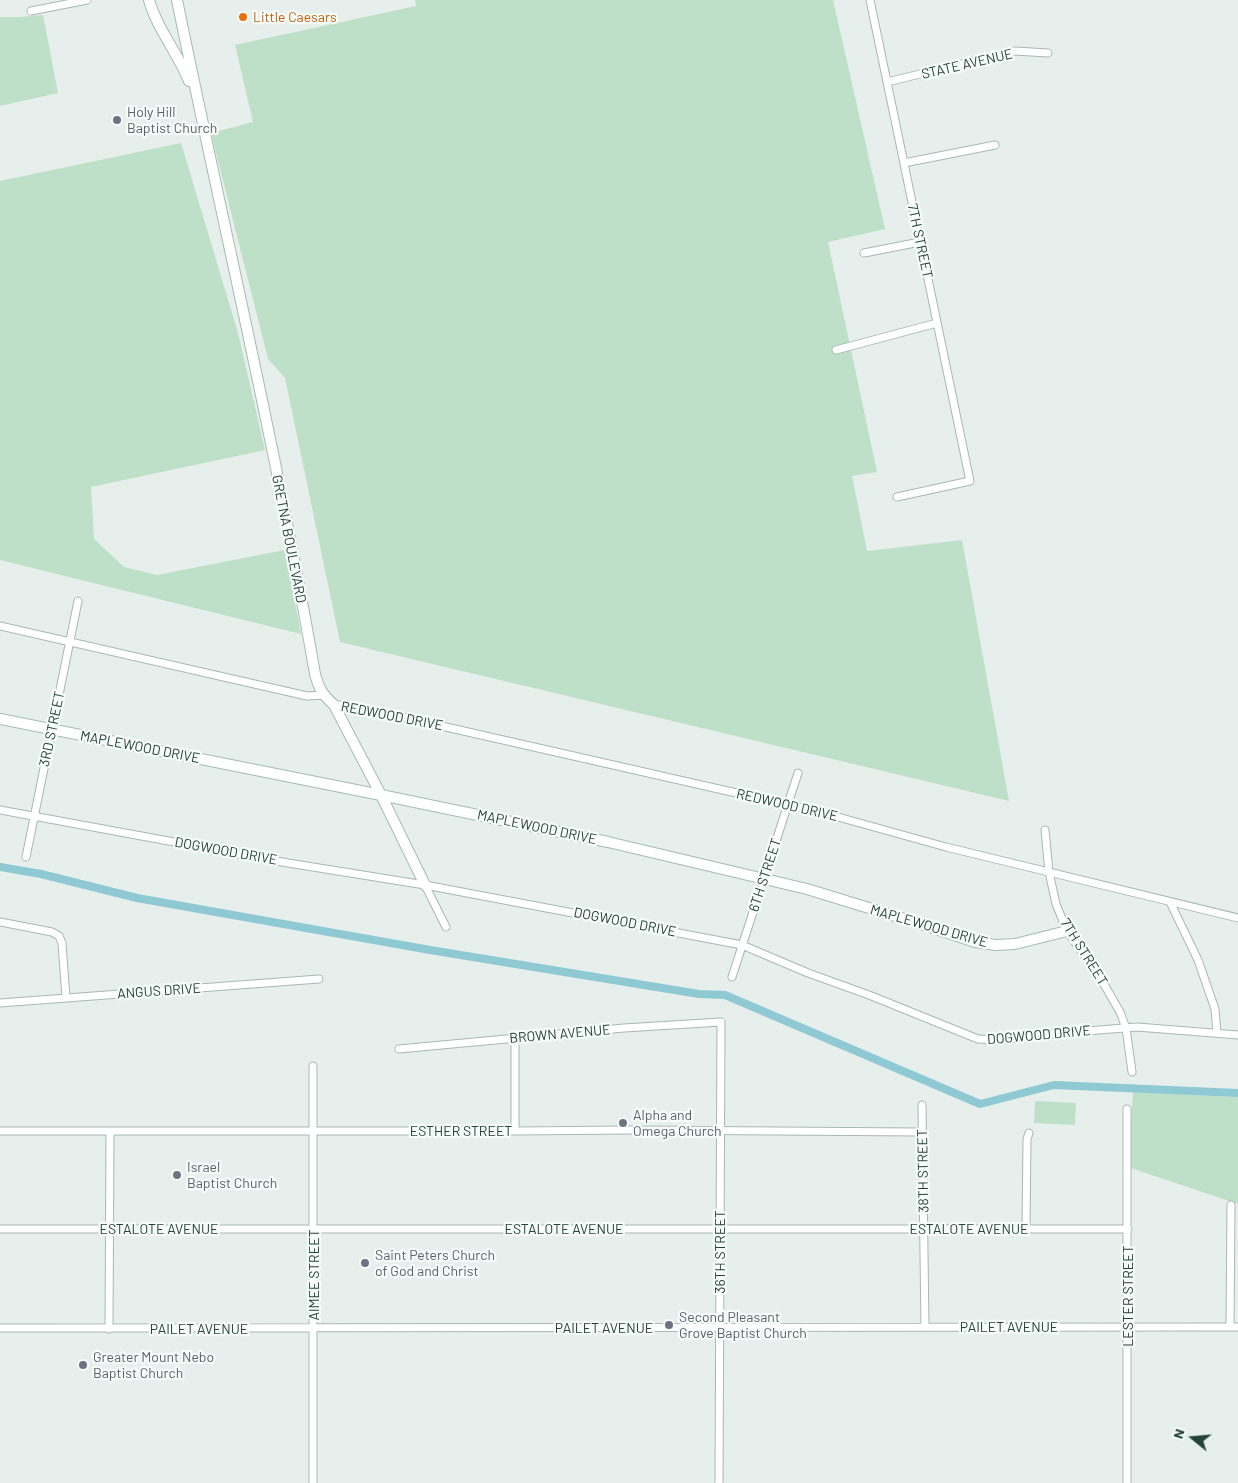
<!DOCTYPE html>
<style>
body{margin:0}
#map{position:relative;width:1238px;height:1483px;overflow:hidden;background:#e6efeb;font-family:Barlow,sans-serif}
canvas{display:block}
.north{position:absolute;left:1168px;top:1413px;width:50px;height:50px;-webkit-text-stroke:4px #f7fbf9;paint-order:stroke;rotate:287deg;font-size:14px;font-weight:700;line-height:20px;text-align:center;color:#24423a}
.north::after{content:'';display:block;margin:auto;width:18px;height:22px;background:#24423a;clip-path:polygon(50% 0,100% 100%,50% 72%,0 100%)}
</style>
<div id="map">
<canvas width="1238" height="1483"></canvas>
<div class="north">N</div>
</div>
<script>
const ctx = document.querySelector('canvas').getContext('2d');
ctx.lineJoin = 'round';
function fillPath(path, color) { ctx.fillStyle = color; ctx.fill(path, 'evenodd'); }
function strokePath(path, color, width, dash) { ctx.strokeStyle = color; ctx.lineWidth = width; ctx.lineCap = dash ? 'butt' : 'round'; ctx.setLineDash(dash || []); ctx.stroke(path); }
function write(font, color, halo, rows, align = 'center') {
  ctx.font = font + ' Barlow,sans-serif'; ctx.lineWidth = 4.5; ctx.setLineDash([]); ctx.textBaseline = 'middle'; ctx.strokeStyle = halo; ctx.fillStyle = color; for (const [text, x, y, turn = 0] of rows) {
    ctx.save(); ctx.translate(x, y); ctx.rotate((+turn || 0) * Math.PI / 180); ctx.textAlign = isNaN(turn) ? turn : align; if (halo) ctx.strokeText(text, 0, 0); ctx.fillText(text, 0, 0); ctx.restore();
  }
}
const green = new Path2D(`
 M415 0H833L885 229 828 242 877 472 852 476 867 551 962 540 1009 801 340 642 285 378 268 359 211 133 253 122 235 45 416 6Z
 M43 15 58 93 0 106V17H20Z
 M181 143 238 333 265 450 91 487 94 539 124 567 157 575 285 550 301 634 0 560V181Z
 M1133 1092 1238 1097V1204L1128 1167Z
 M1035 1101 1076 1103 1075 1125 1034 1123Z`);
const canal = new Path2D(`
 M0 867 41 874 137 898 430 950 699 994 725 995 980 1104 1054 1085 1238 1093`);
const street = new Path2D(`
 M870 0 970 481 897 497
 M31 11 87 0
 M887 82 1015 51 1048 53
 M904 163 995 145
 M864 253 920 242
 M836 350 937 323
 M0 626 307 696 323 695
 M334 705H342L402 717 820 812 946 847 1238 918
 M0 810 288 863 425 885 742 945 808 973 869 995 978 1039 999 1040 1048 1034 1137 1027 1238 1035
 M1045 830 1049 872 1056 904 1067 931 1101 979 1120 1012 1126 1028 1132 1072
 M26 857 78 601
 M425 885 446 927
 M1170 902 1198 960 1215 1009 1217 1033
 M0 922 52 932 59 936 62 943 66 998
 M732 977 798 773
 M0 1003 319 979
 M515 1038V1131
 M399 1049 624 1028 721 1022 719 1483
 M922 1105 925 1327
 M1127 1109V1483
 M0 1131H515L630 1130 922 1132
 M0 1229H1128
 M1026 1229 1027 1139 1029 1133
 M1230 1327 1231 1205
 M0 1328 1238 1327
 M109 1329 110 1131
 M313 1483V1066`);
const secondary = new Path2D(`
 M149 0C157 29 178 53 189 81
 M177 0C223 225 276 448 315 674 319 689 322 694 334 705L381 795 425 885
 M0 719 381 795 608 842 807 889 921 924 975 942 996 945 1015 944 1067 931`);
const markers = [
 [243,17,5,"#e8710a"],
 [117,120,5,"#6b7280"],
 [623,1123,5,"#6b7280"],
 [177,1175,5,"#6b7280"],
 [365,1263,5,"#6b7280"],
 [669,1325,5,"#6b7280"],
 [83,1365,5,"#6b7280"]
];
const foodNames = [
 ["Little Caesars",253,17]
];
const streetNames = [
 ["STATE AVENUE",967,64,-13],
 ["7TH STREET",920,241,78],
 ["GRETNA BOULEVARD",289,539,79],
 ["REDWOOD DRIVE",392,716,11],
 ["3RD STREET",52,729,-78],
 ["MAPLEWOOD DRIVE",140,747,11],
 ["REDWOOD DRIVE",787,805,13],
 ["MAPLEWOOD DRIVE",537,827,12],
 ["DOGWOOD DRIVE",226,851,10],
 ["6TH STREET",765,875,-72],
 ["DOGWOOD DRIVE",625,922,11],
 ["MAPLEWOOD DRIVE",929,926,16],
 ["7TH STREET",1084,952,58],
 ["ANGUS DRIVE",159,991,-4],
 ["BROWN AVENUE",560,1034,-5],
 ["DOGWOOD DRIVE",1039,1035,-5],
 ["ESTHER STREET",461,1131],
 ["38TH STREET",923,1171,-91],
 ["ESTALOTE AVENUE",159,1229],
 ["ESTALOTE AVENUE",564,1229],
 ["ESTALOTE AVENUE",969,1229],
 ["36TH STREET",720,1252,-90],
 ["AIMEE STREET",314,1275,-90],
 ["LESTER STREET",1128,1296,-90],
 ["PAILET AVENUE",1009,1327],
 ["PAILET AVENUE",604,1328],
 ["PAILET AVENUE",199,1329]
];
const worshipNames = [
 ["Holy Hill",127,112],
 ["Baptist Church",127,128],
 ["Alpha and",633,1115],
 ["Omega Church",633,1131],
 ["Israel",187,1167],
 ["Baptist Church",187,1183],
 ["Saint Peters Church",375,1255],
 ["of God and Christ",375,1271],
 ["Second Pleasant",679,1317],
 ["Grove Baptist Church",679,1333],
 ["Greater Mount Nebo",93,1357],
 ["Baptist Church",93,1373]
];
fillPath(green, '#bfe0c8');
strokePath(canal, '#8ec9d4', 8);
strokePath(street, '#a8b8b2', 9);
strokePath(secondary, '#a4bbb3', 12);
strokePath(street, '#fff', 7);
strokePath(secondary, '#fff', 10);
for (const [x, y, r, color] of markers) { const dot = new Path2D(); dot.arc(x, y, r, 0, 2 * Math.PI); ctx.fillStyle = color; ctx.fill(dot); strokePath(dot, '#f7fbf9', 2); }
write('14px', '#c56008', '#f7fbf9', foodNames, 'left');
write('14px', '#24423a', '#f7fbf9', streetNames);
write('14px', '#5b616d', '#f7fbf9', worshipNames, 'left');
</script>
